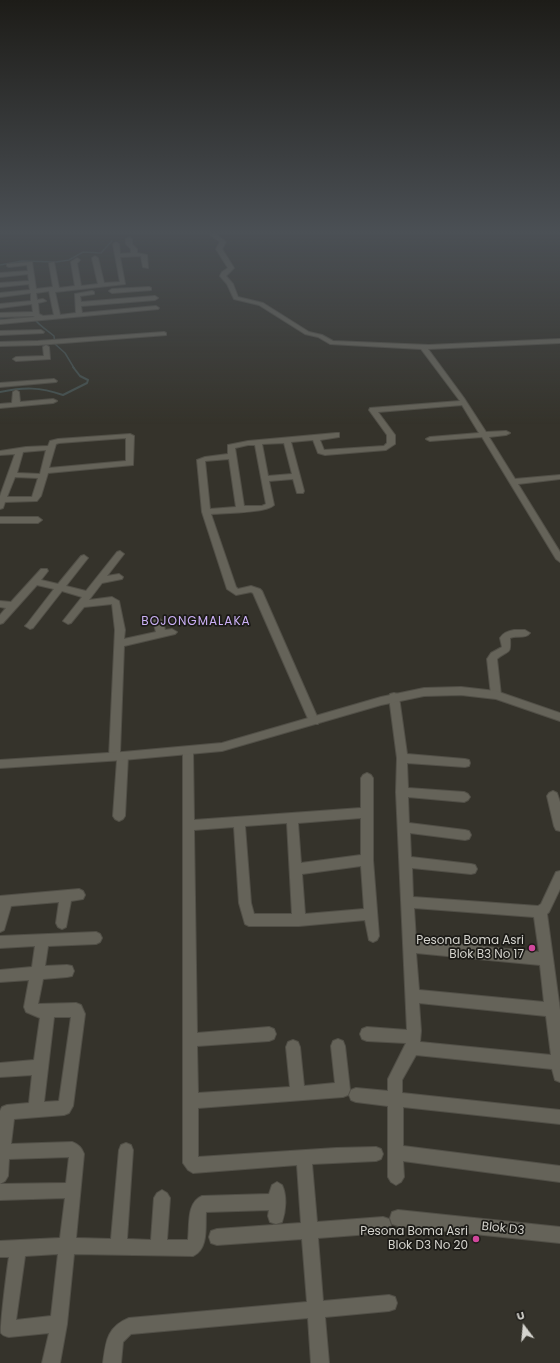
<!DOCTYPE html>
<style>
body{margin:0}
#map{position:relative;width:560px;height:1363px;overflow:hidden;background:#35332b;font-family:Poppins,sans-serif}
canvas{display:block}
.north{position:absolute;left:504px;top:1307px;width:40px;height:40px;-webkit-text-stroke:3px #1c1b17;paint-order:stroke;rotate:344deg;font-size:11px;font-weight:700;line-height:16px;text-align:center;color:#d5d4ce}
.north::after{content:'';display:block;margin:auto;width:14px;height:18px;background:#d5d4ce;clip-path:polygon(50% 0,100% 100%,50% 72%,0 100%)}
</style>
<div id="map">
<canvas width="560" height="1363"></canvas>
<div class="north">U</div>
</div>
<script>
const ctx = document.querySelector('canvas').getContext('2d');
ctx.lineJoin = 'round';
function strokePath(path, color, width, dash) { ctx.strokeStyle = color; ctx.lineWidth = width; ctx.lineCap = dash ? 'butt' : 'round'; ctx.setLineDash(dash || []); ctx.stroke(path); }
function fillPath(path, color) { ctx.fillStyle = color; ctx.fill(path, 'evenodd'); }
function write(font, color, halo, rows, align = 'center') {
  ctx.font = font + ' Poppins,sans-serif'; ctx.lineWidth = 3.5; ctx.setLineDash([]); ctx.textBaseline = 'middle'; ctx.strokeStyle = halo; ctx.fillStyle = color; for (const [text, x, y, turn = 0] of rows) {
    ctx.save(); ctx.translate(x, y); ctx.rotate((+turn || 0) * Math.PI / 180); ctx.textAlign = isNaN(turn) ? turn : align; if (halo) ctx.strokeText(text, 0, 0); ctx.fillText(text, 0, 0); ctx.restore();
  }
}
const streamFar1 = new Path2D(`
 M0 265 22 261 56 262 69 260 83 252 101 253 112 241
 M28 316 33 317C38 325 47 330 54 336L55 344 65 353 74 368
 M0 318 15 316`);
const stream = new Path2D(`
 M0 392C25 387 39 387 63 395L87 383 88 380 80 376 73 367`);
const minor = new Path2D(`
 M208 233H214L226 242 222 249 234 268 226 276 233 284 238 297 263 303 309 332 322 335 333 341 429 345 560 339V343L428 349 464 398 486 432 506 431 510 433 506 435 489 437 515 479 560 475V479L518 484 560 552V562L556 559 482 437 430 441 426 439 430 437 479 433 462 405 378 412 395 435V444L386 450 325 455 318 453 313 440 291 442 304 491 303 493H297L293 479 269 481 274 505C266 513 224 513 211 514L236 587 238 589 251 586 260 589 262 591 319 721 318 724H310L309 721 253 593 251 592 236 595 227 589 202 512 197 460 205 457 228 454V445L248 441 336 433H339V437L320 440 324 450 384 446 387 443V435L369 410 370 408 460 401 421 349 330 344 318 337 305 334 259 305 234 299 227 284 220 276 222 272 228 268 216 249 220 242ZM284 443 292 474 268 476 262 444ZM248 445H255L266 504 262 506H244L235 448ZM229 459 236 507 210 509 205 461Z
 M129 237 132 239V244L137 249V253L147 255 148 268 143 267 141 256 120 257 125 284 55 292 60 315 76 313 75 294 92 291 94 292V294L80 296 81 302 155 296 158 298 155 300 81 306 82 313 156 306 159 308 158 309 0 324V320L35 317 33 316 0 317V313L33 312 32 304 0 308V304L31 301V293L0 297V293L30 290 29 284 0 287V283L29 281 28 274 0 277V273L28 271 27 265 9 267 7 266V264L32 262 36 289 53 287 49 263 54 262 59 288 75 286 71 262 77 258 80 260 77 263 81 286 98 284 92 258 95 256 98 258 104 283 120 282 113 244 116 242 119 244 120 254 131 253V249L126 244V239ZM49 291 54 315 43 316 39 314 38 303 46 301 43 299 37 300 36 293Z
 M149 287 151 288V290L112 293 109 291 112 289Z
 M41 330 44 332 43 333 0 335V331Z
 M164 332 166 333V335L38 345 0 346V342L38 341Z
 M46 345 49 347 50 359 16 361 13 359 16 357 44 356 43 347Z
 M54 379 57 381 56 382 0 387V383Z
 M16 390 19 392 20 402 53 399 57 401 53 403 0 408V404L12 403 13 392Z
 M130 434 134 436 133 465 48 473 41 496 37 501 5 502 3 508 0 509V496L15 454 0 455V451L26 447 48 446 50 441 58 439ZM126 438V461L49 468 56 444 59 443ZM46 450 40 474 17 473 23 452ZM15 477 38 478 32 497H7Z
 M0 517H38L42 520 38 523H0Z
 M120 551 124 554 107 576 119 574 123 577 122 579 102 583 89 600 112 597 119 601 125 630 124 639 156 632 153 621 158 618 163 621 165 630 172 629 177 632 175 634 124 646 120 753 123 752 127 753 128 756 125 816 123 819 119 821 115 819 113 816 117 760H110L109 757 115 630 112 604 84 607 71 623 68 624 63 621 82 597 62 591 33 628 30 629 25 626 27 624 54 589 37 585 3 623 0 624V615L6 608 0 607V601L11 602 41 569H47L48 571 41 580 58 584 81 556 84 555 88 558 66 586 86 591 117 552Z
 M514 630H525L530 633C526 639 517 635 510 638 511 656 509 649 497 659L501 695 500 698H492L491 695 487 659 491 653 502 647 500 638C503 633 508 631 514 630Z
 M394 693 398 694 399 697 407 754 465 759 469 760 470 763 469 766 465 767 407 763 408 788 464 792 468 794 470 797 468 800 464 802 408 797 409 823 465 830 469 831 471 835 469 839 465 840 410 833 411 857 471 864 475 865 477 869 475 873 471 874 412 868 413 897 538 906 541 904 556 872 560 871V889L549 912 547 914 560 1010V1082L555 1080 552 1069 416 1055 402 1080V1093L560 1110V1124L403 1107V1146L560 1166V1182L403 1161 404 1177 401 1182 396 1185 391 1182 388 1177V1106L356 1102 351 1100 349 1095 351 1090 356 1088 388 1091V1079L406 1043 367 1041 362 1039 360 1034 362 1029 367 1027 407 1030 396 792 397 758 389 697 390 694ZM414 908 534 917 539 952 416 940ZM416 953 540 965 544 1002 419 990ZM419 1003 546 1016 551 1055 420 1042 421 1031Z
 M188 747 192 748 193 751 194 820 361 808V778L363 775 367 773 371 775 373 778V860L379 936 377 940 373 942 369 940 365 920 299 926H249L245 924 239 903 234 827 194 830 197 1033 269 1027 274 1029 276 1034 274 1039 269 1041 197 1046 198 1093 290 1087 286 1047 288 1042 293 1040 298 1042 300 1047 304 1086 335 1083 331 1046 333 1041 338 1039 343 1041 345 1046 350 1090 348 1095 343 1097 198 1108V1157L336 1148 376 1147 381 1149 383 1154 381 1159 376 1161 312 1164 317 1222 383 1217 389 1219 391 1225 389 1231 383 1233 318 1238 323 1301 389 1295 395 1297 397 1303 395 1309 389 1311 325 1317 329 1363H311L308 1318 131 1334 123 1342 121 1363H103C106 1341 107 1327 129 1318L307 1302 302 1239 217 1245 211 1243 209 1237 211 1231 217 1229 301 1223 297 1165 193 1173 188 1170 183 1163V751L184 748ZM361 818V855L301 863 298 823ZM287 823 292 914H254L251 903 245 826ZM361 866 364 909 305 914 302 874Z
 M553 791 557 793 560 802V831L556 830 554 826 547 796 549 793Z
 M79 889 83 891 85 895 83 899 71 901 66 927 62 929 58 927 56 923 59 902 11 906 4 930 0 932V896Z
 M96 932 100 934 102 938 100 942 96 944 48 946 45 966 67 965 72 966 74 971 72 976 67 977 43 979 38 1004 76 1003 81 1005 85 1014 73 1106 69 1113 64 1115 14 1119 11 1144 72 1142C78 1144 82 1148 84 1154L76 1238 111 1239 119 1150 121 1145 126 1143 131 1145 133 1150 127 1239 151 1240 154 1198 157 1193 162 1190 167 1193 170 1198 167 1240H188C190 1225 186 1203 202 1196L269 1194 272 1185 277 1182 282 1185C287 1195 286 1211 282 1222L276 1224 270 1222 268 1216 269 1210 206 1212C205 1226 209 1249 193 1256L74 1254 67 1324 60 1363H42L49 1333 9 1337C6 1336 3 1336 1 1333 0 1324 7 1269 9 1257H0V1241L60 1238 65 1198 0 1200V1184L66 1183 69 1157 9 1159 8 1176 5 1181 0 1184V1111L2 1107 7 1105 29 1103 32 1075 0 1077V1063L34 1060 40 1018 26 1012 24 1007 29 980 0 982V970L32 967 35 946 0 948V936ZM54 1017H71L59 1101 44 1102ZM58 1254 51 1316 16 1320 25 1256Z
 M398 1210 560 1227V1243L398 1226 392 1224 390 1218 392 1212Z`);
const tertiary = new Path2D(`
 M461 687 496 691 560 713V721L496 699 461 695 424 696 381 705 222 751 123 760 0 768V760L123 752 222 743 381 697 424 688Z`);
const markers = [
 [532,948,4,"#d1479c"],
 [476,1239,4,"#d1479c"]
];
const quarterNames = [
 ["BOJONGMALAKA",196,622]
];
const nearPoinames = [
 ["Pesona Boma Asri",524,941],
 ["Blok B3 No 17",524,955],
 ["Pesona Boma Asri",468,1232],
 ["Blok D3 No 20",468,1246]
];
const nearStreetnames = [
 ["Blok D3",503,1229,6]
];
strokePath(streamFar1, '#465250', 1.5);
strokePath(stream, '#465250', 2);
strokePath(minor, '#514f47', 2);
strokePath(tertiary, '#514f47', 2);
fillPath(minor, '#656359');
fillPath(tertiary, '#656359');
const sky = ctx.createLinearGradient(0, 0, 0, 424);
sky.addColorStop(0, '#1d1c18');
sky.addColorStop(0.55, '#4b5055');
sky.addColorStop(1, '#4b505500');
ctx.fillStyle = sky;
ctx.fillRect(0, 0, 560, 424);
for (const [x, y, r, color] of markers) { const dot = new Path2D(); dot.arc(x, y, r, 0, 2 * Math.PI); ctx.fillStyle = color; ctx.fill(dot); strokePath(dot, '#1c1b17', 1.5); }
ctx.letterSpacing = '1px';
write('12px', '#ccb1f7', '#1c1b17', quarterNames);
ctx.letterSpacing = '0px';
write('12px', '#d5d4ce', '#1c1b17', nearPoinames, 'right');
write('12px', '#d5d4ce', '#1c1b17', nearStreetnames);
</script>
